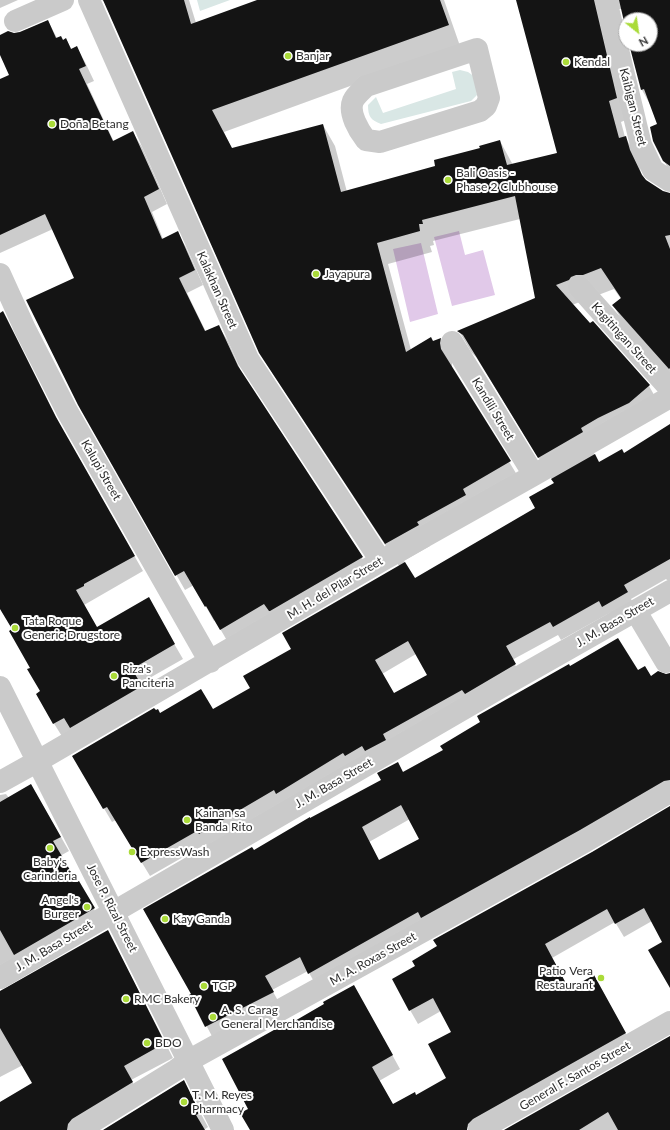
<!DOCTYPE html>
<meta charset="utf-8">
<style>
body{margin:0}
#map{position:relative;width:670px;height:1130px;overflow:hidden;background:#fff;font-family:Lato,sans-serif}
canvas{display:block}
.north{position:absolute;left:618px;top:12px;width:40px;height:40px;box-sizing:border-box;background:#fff;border:1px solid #ababab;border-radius:50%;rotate:150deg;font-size:11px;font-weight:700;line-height:16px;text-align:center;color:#2d2d2d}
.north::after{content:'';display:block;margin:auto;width:14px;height:18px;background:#aadb39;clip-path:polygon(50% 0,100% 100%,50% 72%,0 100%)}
</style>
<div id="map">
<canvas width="670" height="1130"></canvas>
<div class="north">N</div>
</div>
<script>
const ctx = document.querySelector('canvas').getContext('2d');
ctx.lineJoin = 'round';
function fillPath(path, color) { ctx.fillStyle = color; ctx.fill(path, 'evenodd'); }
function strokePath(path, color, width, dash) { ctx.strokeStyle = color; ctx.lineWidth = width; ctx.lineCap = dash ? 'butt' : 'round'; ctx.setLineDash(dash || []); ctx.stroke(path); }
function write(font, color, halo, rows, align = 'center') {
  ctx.font = font + ' Lato,sans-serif'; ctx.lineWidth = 4; ctx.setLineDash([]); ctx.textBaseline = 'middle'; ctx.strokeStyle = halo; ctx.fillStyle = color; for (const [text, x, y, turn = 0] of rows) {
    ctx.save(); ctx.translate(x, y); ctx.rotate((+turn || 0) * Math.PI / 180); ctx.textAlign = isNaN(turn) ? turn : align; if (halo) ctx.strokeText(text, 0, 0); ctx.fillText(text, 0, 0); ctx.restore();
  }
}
const green = new Path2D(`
 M197 0H230L200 11Z
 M460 70 468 72 475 77 477 95 471 101 381 124C371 120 368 117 368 105L376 97 383 113 456 89 452 72Z`);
const water = new Path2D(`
 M459 231 465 255 483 250 495 295 452 306 434 237Z
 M421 243 438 314 410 322 393 249Z`);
const shadow = new Path2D(`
 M0 0H18L0 8Z
 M102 0H189L196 23 260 0H444L460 46 224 132 232 149 323 125 335 146 347 192 436 167 500 141 513 165 558 153 517 0H670V172L664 161 658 125 652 108 642 90 631 44H650V20H626V25L622 9H616L628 119 621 122 625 137 638 158 641 173 646 181 663 193 670 194V376L626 327 613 305 621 299 614 289 572 305 590 325 593 322 649 386 661 407 592 450 599 463 624 454 670 426V582H669L666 579 631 599 635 606 608 614 561 640 558 635 512 660 523 678 208 847 206 844 150 876 116 820 112 822 73 756 160 714 212 711 251 688 292 649 399 566 273 374 260 353 105 2ZM520 219 536 299 459 331 471 352 476 357 555 484 536 509 415 579 404 561 430 546 429 544 522 483 452 368V360L440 339 411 350 388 264 432 252 430 246 434 245 433 241ZM416 654 428 675 394 694 382 674Z
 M48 21 57 38 63 41 66 39 72 50 77 48 85 62 94 81 87 84 114 142 133 133 142 147 167 204 152 212 163 239 177 232 186 247 203 285 187 293 206 332 219 327 228 341 243 376 371 572 229 644 215 620 214 621 194 585 185 590 79 405 75 279 53 229 0 253V80L10 75 0 53V36L14 34Z
 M3 313 64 433 143 571 84 605 97 628 148 599 183 659 139 684 149 701 63 738 45 709 41 692 32 668 13 630 0 608V314Z
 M570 668 637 672 650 677 670 674V796L317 987 308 971 272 990 281 1006 214 1040 190 995 192 994 254 851 444 750ZM410 819 420 839 379 861 369 842Z
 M31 785 69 851 60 856 77 884 79 883 102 923 0 983V795L6 794 9 798Z
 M670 808V986L664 942 652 921 624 937 615 922 552 958 569 990H602L633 1047 561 1075 462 1130H250V1109L293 1023 354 986 400 1069 379 1081 393 1106 416 1096 448 1078 453 1032 441 1011 418 1024 410 1010 416 966 593 853Z
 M115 945 173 1058 131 1080 141 1096 86 1130H0V1102L33 1083 23 1065 0 1077V991Z
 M670 1038V1130H506Z
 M183 1081 208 1127 204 1130H105Z`);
const building = new Path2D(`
 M103 0H184L191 24 257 0H440L449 25 212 110 232 148 323 124 341 192 435 166 434 160 480 148 479 146 500 140 507 165 557 153 516 0H594L617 98 609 101 619 138 626 136 630 150 642 175 646 180 663 191 670 193V235L665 236 670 249V368L669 369 612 305 621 298 601 268 583 275H576L571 277 569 280 556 285 590 323 593 321 650 385 629 403 598 418 581 428 583 432 538 458 463 335 457 331 535 298 515 196 422 220 423 224H419L420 231 377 243 406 352 431 337 433 341 441 338 440 343 441 349 511 461 463 489 466 495 417 522 419 525 385 544 259 353Z
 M619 0H670V166L663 161 653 141 650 127 657 124 644 89 641 90 629 44H650V20H626V30Z
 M48 20 56 38 61 36 63 40 66 38 71 49 77 46 86 66 79 69 113 141 133 131 159 189 144 197 162 239 178 231 195 270 179 278 205 331 219 325 238 366 363 557 270 611H269L264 604 220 630 206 606 205 607 184 571 175 576 78 405 26 300 74 278 45 214 0 235V79L9 75 0 55V35L8 31 14 33 20 32Z
 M3 311 56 417 135 556 84 584V586L76 590 97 627 149 597 175 644 132 669 142 686 70 728 64 718 53 724 36 694 40 691 27 669 30 668 9 631 12 629 0 609V313Z
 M670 424V559L624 585 628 592 602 607 599 601 553 627 550 622 506 646 516 664 465 694 462 690 383 734 386 740 365 751 362 746 345 756 343 753 276 794 274 790 199 834 197 831 141 863 107 807 103 809 72 756 154 708 156 710 158 709 160 713 201 689 213 709 250 688 243 676 291 649 282 633 405 562 415 578 535 508 529 497 554 483 551 479 595 454 599 462 622 449 624 453ZM408 641 427 675 394 693 375 660Z
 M618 638 638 670 645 666 651 676 658 671 666 674 670 673V780L664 781 580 830 421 918 418 912 308 974 300 957 265 976 274 992 205 1027 189 995 191 994 143 909 252 847 254 850 310 817V818L381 780 377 773 398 762 403 772 443 750 440 746 480 722 477 716 569 664 570 666ZM401 805 419 839 379 860 362 827Z
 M31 784 61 837 53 841 77 882 79 881 95 908 14 955 0 930V802Z
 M670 806V988L648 950 662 942 644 908 615 924 607 909 545 944 569 989 594 975 626 1033 473 1119 468 1124 467 1130H250L240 1113 248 1109 222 1059 290 1021 293 1022 324 1004 323 1002 354 985 393 1055 372 1067 393 1104 415 1092 416 1095 446 1078 428 1044 451 1032 433 998 409 1011 392 979 415 966 412 961 437 946 433 940 592 852Z
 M108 930 165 1043 124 1066 133 1082 72 1119 68 1124 67 1130H0V1102L32 1083 0 1028V991Z
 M670 1036V1130H618L608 1112 579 1130H504Z
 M184 1080 200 1113 196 1115 205 1130H103Z`);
const minor = new Path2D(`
 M89 0 248 359 381 561
 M606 0 641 145 653 170 670 181
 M15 21 63 0
 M477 49 489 98 486 106 480 111 380 142 366 140C359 131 348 113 353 101 355 96 362 90 366 86Z
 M0 274 25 329 67 411 210 662
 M579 287 670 389
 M452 342 534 475
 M637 610 641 620 666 662
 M0 687 223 1130
 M0 782 38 761 381 561 534 475 670 397
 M0 978 503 686 670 591
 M79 1130 176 1070 188 1061 586 841 670 792
 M479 1130 670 1022`);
const markers = [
 [288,56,4,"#aadb39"],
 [566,62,4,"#aadb39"],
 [52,124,4,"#aadb39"],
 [448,180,4,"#aadb39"],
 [316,274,4,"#aadb39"],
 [15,628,4,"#aadb39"],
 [114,676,4,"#aadb39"],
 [187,820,4,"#aadb39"],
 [50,848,4,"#aadb39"],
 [132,852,4,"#aadb39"],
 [87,907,4,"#aadb39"],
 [165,919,4,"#aadb39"],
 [601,978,4,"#aadb39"],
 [204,986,4,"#aadb39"],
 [126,999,4,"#aadb39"],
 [213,1017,4,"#aadb39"],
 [147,1043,4,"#aadb39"],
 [184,1102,4,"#aadb39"]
];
const poiNames = [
 ["Banjar",296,56],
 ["Kendal",574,62],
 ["Doña Betang",60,124],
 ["Bali Oasis -",456,173],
 ["Phase 2 Clubhouse",456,187],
 ["Jayapura",324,274],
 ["Tata Roque",23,621],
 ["Generic Drugstore",23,635],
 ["Riza's",122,669],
 ["Panciteria",122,683],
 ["Kainan sa",195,813],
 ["Banda Rito",195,827],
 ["ExpressWash",140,852],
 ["Baby's",50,862,"center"],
 ["Carinderia",50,876,"center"],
 ["Angel's",79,900,"right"],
 ["Burger",79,914,"right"],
 ["Kay Ganda",173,919],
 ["Patio Vera",593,971,"right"],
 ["Restaurant",593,985,"right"],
 ["TGP",212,986],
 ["RMC Bakery",134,999],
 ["A. S. Carag",221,1010],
 ["General Merchandise",221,1024],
 ["BDO",155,1043],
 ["T. M. Reyes",192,1095],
 ["Pharmacy",192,1109]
];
const streetNames = [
 ["Kaibigan Street",633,107,76],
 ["Kalakhan Street",217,290,66],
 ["Kagitingan Street",624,338,48],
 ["Kandili Street",493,409,59],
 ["Kalupi Street",101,470,60],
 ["M. H. del Pilar Street",335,588,-31],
 ["J. M. Basa Street",615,622,-30],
 ["J. M. Basa Street",334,783,-30],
 ["Jose P. Rizal Street",112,908,63],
 ["J. M. Basa Street",54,946,-31],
 ["M. A. Roxas Street",373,959,-29],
 ["General F. Santos Street",575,1076,-30]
];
fillPath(green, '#d9e7e5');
fillPath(water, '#e1c9e9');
fillPath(shadow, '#0003');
fillPath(building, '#141414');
strokePath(minor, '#cacaca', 22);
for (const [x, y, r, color] of markers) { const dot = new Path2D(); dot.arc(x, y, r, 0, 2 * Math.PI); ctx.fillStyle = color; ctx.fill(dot); strokePath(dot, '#fff', 1.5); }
write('12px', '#2d2d2d', '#fff', poiNames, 'left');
write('12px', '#2d2d2d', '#fff', streetNames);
</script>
